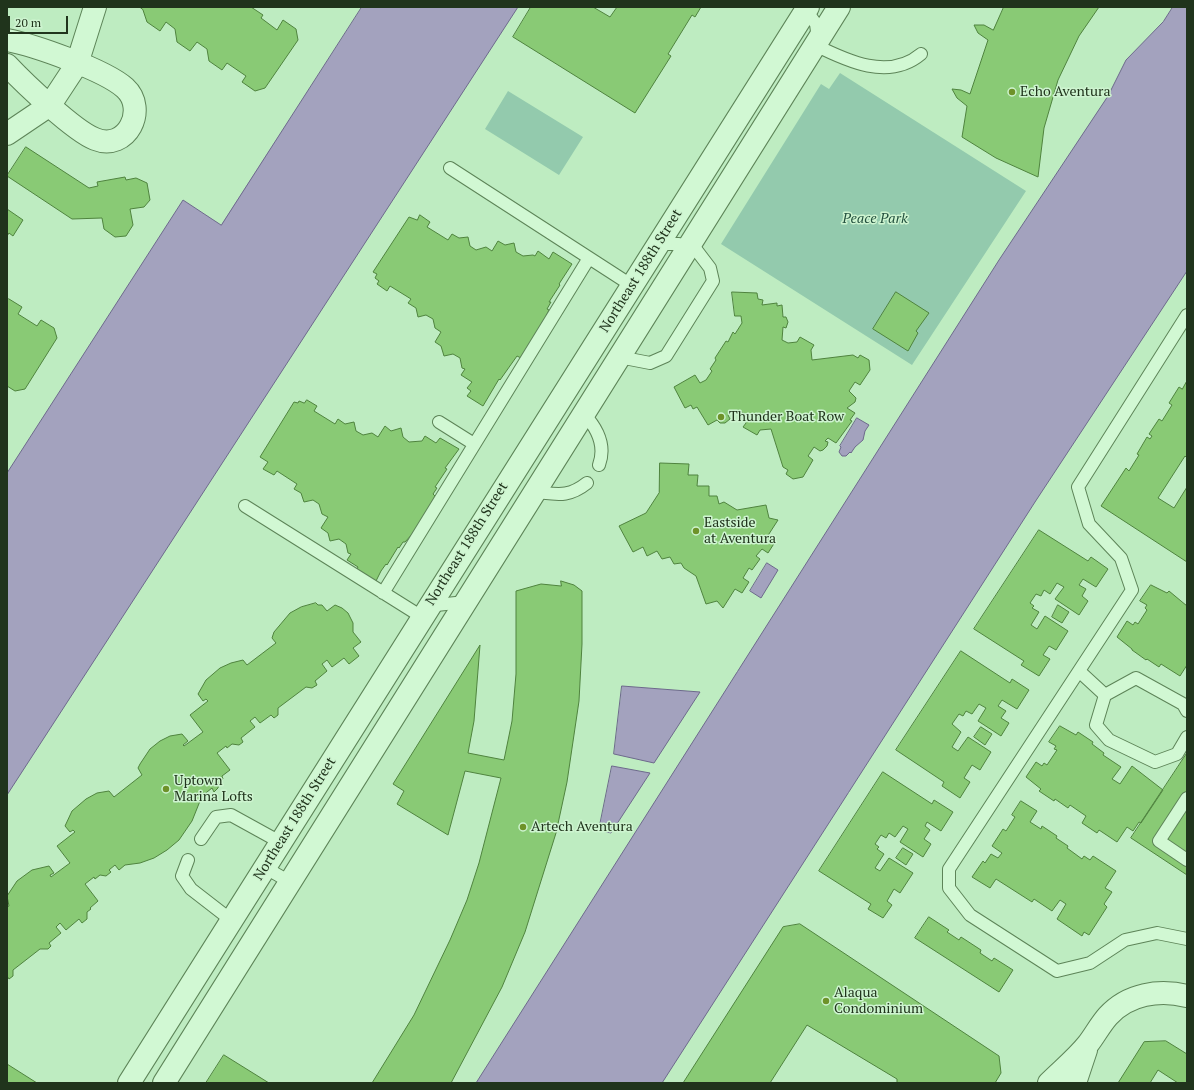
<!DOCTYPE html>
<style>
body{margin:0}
#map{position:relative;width:1194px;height:1090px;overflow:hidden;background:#beecc1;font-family:"PT Serif",serif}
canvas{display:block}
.frame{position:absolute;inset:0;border:8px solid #20341c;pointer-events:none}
.scale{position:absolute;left:8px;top:16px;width:60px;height:18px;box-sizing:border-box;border:2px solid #20341c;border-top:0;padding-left:5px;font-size:12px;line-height:14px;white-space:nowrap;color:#20341c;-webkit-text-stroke:3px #cef4d0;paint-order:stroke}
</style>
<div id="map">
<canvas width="1194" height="1090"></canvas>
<div class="frame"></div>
<div class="scale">20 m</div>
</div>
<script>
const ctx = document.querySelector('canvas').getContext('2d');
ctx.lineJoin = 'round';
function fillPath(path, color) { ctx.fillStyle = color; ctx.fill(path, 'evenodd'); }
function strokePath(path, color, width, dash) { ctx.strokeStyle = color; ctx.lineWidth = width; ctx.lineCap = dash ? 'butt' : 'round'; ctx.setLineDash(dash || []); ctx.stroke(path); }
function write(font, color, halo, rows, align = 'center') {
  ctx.font = font + ' "PT Serif",serif'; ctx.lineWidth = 3; ctx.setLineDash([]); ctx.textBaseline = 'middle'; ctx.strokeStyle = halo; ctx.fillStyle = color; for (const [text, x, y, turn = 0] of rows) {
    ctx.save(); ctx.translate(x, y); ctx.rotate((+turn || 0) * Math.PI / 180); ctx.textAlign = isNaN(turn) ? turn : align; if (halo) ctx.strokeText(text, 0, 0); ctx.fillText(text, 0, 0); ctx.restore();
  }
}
const green = new Path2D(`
 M840 73 1026 191 912 365 721 244 821 84 829 89Z
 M508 91 583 137 559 175 485 129Z`);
const water = new Path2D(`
 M362 7H518L7 795V473L183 200 221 225Z
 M1173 7H1187V271L1035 502 662 1083H476L999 260 1108 96 1126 60 1163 22Z
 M857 418 869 425 865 431 863 440 855 447 851 453 850 452 846 456H842L839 452 841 447 840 446Z
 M767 563 778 570 761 598 750 591Z
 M622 686 700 692 654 763 614 754Z
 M612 766 650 773 611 833 599 830Z`);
const building = new Path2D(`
 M140 7H251L263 15 261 18 277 30 283 20 296 29 298 40 265 88 255 91 242 82 246 76 227 63 222 70 209 61 207 49 197 42 190 51 177 42 175 29 166 22 160 31 147 22 143 10Z
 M531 7H593L610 17 617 7H701L695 17 692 15 668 54 671 56 635 113 513 37Z
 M1004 7H1099L1079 36 1058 80 1044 128 1038 177 996 158 962 137 967 106 957 98 952 89 961 90 970 94 988 40 978 33 974 25H984L993 30Z
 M26 147 89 188 98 186 97 182 125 177 126 180 136 178 147 183 150 200 144 207 130 209 133 225 126 236 115 237 104 229 102 218 72 219 7 176Z
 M7 209 23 220 13 236 9 233 7 236Z
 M420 215 430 222 427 227 448 240 452 234 459 238 468 237 470 246 476 250 486 247 492 251 498 241 505 245 514 243 516 252 523 256 533 255 535 256 538 251 549 259 553 252 572 264 559 284 560 285 549 302H551L547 309 549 310 543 323 521 358 517 356 500 380 499 379 483 406 467 396 471 391 467 388 472 382 461 375 465 369 462 368 460 358 453 354 444 356 441 346 435 342 441 332 435 328 433 319 426 315 418 317 416 308 408 303 411 299 390 286 387 291 377 284 379 281 375 278 377 274 373 272 409 217 417 220Z
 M732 292 757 293 758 299 763 300 762 305 777 303V306L782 305 783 317H786L788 322 786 328 783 327 782 340 788 343 797 342 800 337 814 345 811 350 812 360 853 355 858 358 860 355 869 360 870 370 860 385 855 382 849 391 856 398 855 402 847 408 855 413 850 420 852 421 836 443 828 438 825 441 828 442 827 446 823 450 820 451 814 447 808 456 813 460 803 477 793 479 786 474 788 470 783 467 771 429 760 430 757 435 743 427 746 423 745 414 738 410 728 415 730 419 725 423H720L717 420 708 425 697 407 693 409 691 405 685 408 674 387 695 375 700 383 706 380 712 371 710 369 716 360 715 358 726 341 728 342 733 332 735 334 742 323 741 316H735Z
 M896 292 929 313 916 331 918 333 908 351 873 329Z
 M9 299 22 307 18 314 37 326 41 320 54 328 57 338 25 389 15 391 7 386V300Z
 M1187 381V458L1185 456 1158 498 1174 508 1187 487V562L1101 506 1126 468 1129 471 1139 455 1137 454 1147 437 1150 439 1152 436 1149 434 1159 419 1162 421 1172 405 1169 403 1179 387 1182 389Z
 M307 400 317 406 314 411 335 424 338 419 345 424 354 422 356 431 363 435 372 433 378 437 385 426 391 431 401 428 403 437 409 442 422 441 425 436 436 443 440 438 459 449 445 468 447 469 435 487 437 488 433 494 435 496 424 521 405 542H403L399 548 398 547 387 565 386 564 381 571 374 585 356 571 358 567 347 560 351 554 348 553 346 544 339 539 330 541 328 533 321 528 328 517 322 514 319 504 313 500 304 502 301 493 294 489 297 484 277 471 274 475 263 469 268 462 260 457 294 402 298 403 299 401 304 403Z
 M660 463 689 464 688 475H698L697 486H709V496H717L719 504 724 502 737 510 766 505 769 518 778 520 767 537 775 542 768 553 762 549 756 556 760 559 752 570 749 568 743 578 749 582 742 593 735 589 723 608 717 601 706 604 696 576 684 568 681 563 674 564 670 557 662 559 657 551 647 556 643 547 633 552 619 526 646 513 659 493Z
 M1039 530 1088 561 1091 557 1108 569 1096 587 1083 579 1079 585 1086 589 1082 596 1088 601 1079 615 1055 599 1064 587 1057 583 1050 594 1044 590 1041 596 1036 594 1030 603 1034 606 1032 608 1039 612 1031 625 1037 629 1045 616 1068 631 1056 650 1049 646 1043 655 1050 659 1039 676 1021 665 1024 661 974 629Z
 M561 581 574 585 582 591V644L579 701 567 782 556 833 525 932 502 987 451 1083H372L414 1015 450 940 467 900 479 863 501 778 465 771 448 835 397 804 404 791 393 784 480 645 474 721 468 753 504 760 512 721 516 674V591L541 584 561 586Z
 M1151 585 1167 593 1169 591 1187 606V665L1180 676 1161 664 1159 667 1147 659 1146 660 1132 650V649L1117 637 1127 621 1133 625 1135 622 1138 624 1147 610 1145 608 1147 605 1140 601Z
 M316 603 318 605H322L327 611 335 605 342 608 348 613 353 623V632L361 642 353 648 359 656 349 664 344 658 332 667 327 660 322 664 327 671 315 681 317 685 312 688 306 687 278 708V715L274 718 271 715 260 723 255 717 250 721 255 727 241 738 243 742 239 745 232 744 227 748 226 746 217 753 230 770 222 776 223 779 219 782 218 788 214 792 212 788 202 796 192 821 179 840 167 850 154 858 140 863 125 865 119 870 115 865 109 870 111 872 106 876 100 875 95 879 94 877 85 884 98 901 90 908 91 909 87 912V919L82 923 79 919 66 930 60 923 56 927 61 933 49 943 51 946 48 949H40L13 970V976L9 979 7 976V907L9 906 7 896 17 881 32 870 49 866 54 873 50 875 51 877 70 863 57 846 75 832 73 830 70 832 65 826 72 811 86 799 97 793 109 791 114 797 142 775 138 768 140 764 150 749 160 741 170 736 182 734 188 741 183 745 184 746 203 732 190 715 208 701 206 699 203 701 198 694 206 680 220 668 231 663 243 660 247 665 276 643 272 638 274 632 290 613 301 607Z
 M1058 605 1069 612 1062 623 1052 617Z
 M961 651 1010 683 1012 679 1029 690 1017 709 1002 700 998 706 1006 711 1001 718 1009 723 1001 736 978 721 986 708 979 704 972 714 966 711 963 716 959 714 952 724 961 732 952 747 958 751 968 737 991 752 980 770 972 765 964 778 970 782 960 798 942 786 944 782 896 750Z
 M1060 726 1076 735 1078 732 1093 742 1092 744 1104 753 1103 755 1121 767 1112 779 1120 784 1132 766 1163 790 1141 823 1139 822 1133 831 1127 827 1117 842 1099 830 1097 833 1082 823 1086 816 1070 805 1068 808 1055 799 1054 801 1039 791 1041 789 1026 777 1036 762 1042 766 1044 763 1047 765 1057 750 1054 749 1056 746 1049 742Z
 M981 727 992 734 985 745 974 737Z
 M1187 753V875L1131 838Z
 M883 772 932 804 934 800 953 812 941 831 927 822 925 826 930 830 924 839 931 844 923 857 900 842 908 829 903 826 895 837 889 833 886 838 881 835 875 844 879 847 877 849 884 854 875 868 880 871 889 858 913 873 900 893 894 889 887 901 892 905 883 918 868 909 871 904 819 871Z
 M1021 801 1037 811 1030 822 1041 829 1042 826 1057 836 1056 838 1068 846 1067 848 1082 859 1084 856 1090 860 1093 856 1116 871 1105 888 1112 892 1104 904 1107 907 1089 935 1084 932 1082 936 1057 919 1066 904 1060 900 1052 911 1034 899 1032 902 996 879 990 888 972 877 983 861 985 863 991 854 998 858 1002 853 992 846 1003 829 1006 831 1015 817 1012 815Z
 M903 848 913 854 906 865 896 858Z
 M929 917 949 930 947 932 959 940 961 937 981 950 980 953 992 961 994 958 1013 970 999 992 915 938Z
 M800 924 999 1056 1001 1073 995 1083H897V1079L807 1025 770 1083H683L783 927Z
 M1166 1041 1187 1054V1083H1178L1158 1070 1150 1083H1118L1144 1042Z
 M224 1055 269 1083H206Z
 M7 1064 37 1083H7Z`);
const service = new Path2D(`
 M806 10 816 24 818 39
 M815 45C847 61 889 81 921 54
 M450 168 631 285
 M658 244H679L688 248
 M1187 315 1078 487 1089 524 1121 558 1132 590 949 869V888L970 915 1057 971 1090 963 1125 940 1157 933 1187 939
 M619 357 650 363 666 356 713 281 710 268 691 243
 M584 414C597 428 606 446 599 465
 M439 422 474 444
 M535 492C557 494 568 498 587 483
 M245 506 422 617 436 605 466 602
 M383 593 589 258
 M1079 671 1105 695
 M1187 711 1183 704 1136 678 1105 695 1096 725 1109 740 1155 762 1177 754 1187 737
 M1187 798 1159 841 1187 860
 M201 839 216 817 231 815 280 842
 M188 860 182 876 191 889 231 920
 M264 867 290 882`);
const minor = new Path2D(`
 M7 40C34 45 105 70 125 88 148 109 127 152 95 139 74 131 23 82 7 65
 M7 134 50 105 77 64 95 7
 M129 1083 808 7
 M164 1083 839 7`);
const tertiary = new Path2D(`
 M1049 1083C1062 1070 1077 1058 1088 1044 1095 1035 1100 1025 1108 1016 1128 994 1159 989 1187 996
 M1075 1083 1086 1050`);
const markers = [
 [1012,92,4,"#6e9229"],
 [721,417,4,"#6e9229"],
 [696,531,4,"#6e9229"],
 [166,789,4,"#6e9229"],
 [523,827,4,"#6e9229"],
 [826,1001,4,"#6e9229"]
];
const poiNames = [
 ["Echo Aventura",1020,92],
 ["Thunder Boat Row",729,417],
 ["Eastside",704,523],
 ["at Aventura",704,539],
 ["Uptown",174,781],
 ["Marina Lofts",174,797],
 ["Artech Aventura",531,827],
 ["Alaqua",834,993],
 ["Condominium",834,1009]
];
const parkNames = [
 ["Peace Park",875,219]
];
const streetNames = [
 ["Northeast 188th Street",641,271,-58],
 ["Northeast 188th Street",467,544,-58],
 ["Northeast 188th Street",295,819,-58]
];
fillPath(green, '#93caad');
fillPath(water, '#a3a2be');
strokePath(water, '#6d698b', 1);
fillPath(building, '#89ca75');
strokePath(building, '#4f833e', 1);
strokePath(service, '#5d8458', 14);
strokePath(minor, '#5d8458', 24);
strokePath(tertiary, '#5d8458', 24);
strokePath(service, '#d1f8d3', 12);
strokePath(minor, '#d1f8d3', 22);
strokePath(tertiary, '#d1f8d3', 22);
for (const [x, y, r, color] of markers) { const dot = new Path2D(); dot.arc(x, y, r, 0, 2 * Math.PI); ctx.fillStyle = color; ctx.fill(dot); strokePath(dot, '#cef4d0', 1.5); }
write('14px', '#20341c', '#cef4d0', poiNames, 'left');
write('italic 14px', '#23503e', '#cef4d0', parkNames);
write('14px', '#20341c', '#cef4d0', streetNames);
</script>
